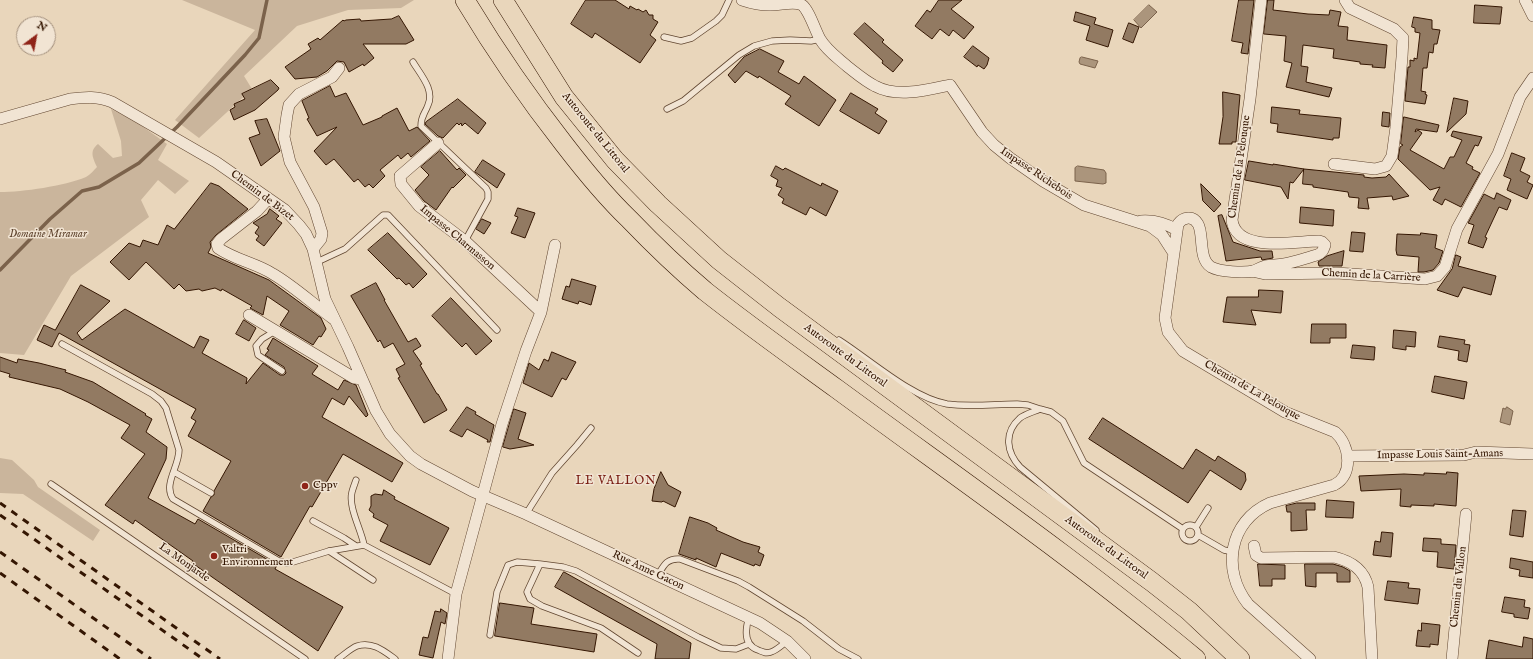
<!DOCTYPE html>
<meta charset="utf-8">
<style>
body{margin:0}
#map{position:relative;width:1533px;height:659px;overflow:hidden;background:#e9d6bb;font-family:"IM FELL English",serif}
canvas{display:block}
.north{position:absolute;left:16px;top:16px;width:40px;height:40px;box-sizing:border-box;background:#f1e4d3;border:1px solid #a5927f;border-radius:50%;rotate:32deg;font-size:11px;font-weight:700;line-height:16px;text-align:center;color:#341602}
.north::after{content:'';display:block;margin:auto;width:14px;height:18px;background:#8f2418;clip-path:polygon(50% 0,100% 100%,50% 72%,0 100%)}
</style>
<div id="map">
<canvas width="1533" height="659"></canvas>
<div class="north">N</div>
</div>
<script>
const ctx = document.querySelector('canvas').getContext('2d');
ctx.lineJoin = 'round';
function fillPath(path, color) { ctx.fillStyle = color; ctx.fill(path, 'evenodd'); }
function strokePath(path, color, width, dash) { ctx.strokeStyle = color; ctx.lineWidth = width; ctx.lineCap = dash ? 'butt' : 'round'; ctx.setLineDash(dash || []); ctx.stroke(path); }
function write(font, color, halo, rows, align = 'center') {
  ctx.font = font + ' "IM FELL English",serif'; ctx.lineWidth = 3; ctx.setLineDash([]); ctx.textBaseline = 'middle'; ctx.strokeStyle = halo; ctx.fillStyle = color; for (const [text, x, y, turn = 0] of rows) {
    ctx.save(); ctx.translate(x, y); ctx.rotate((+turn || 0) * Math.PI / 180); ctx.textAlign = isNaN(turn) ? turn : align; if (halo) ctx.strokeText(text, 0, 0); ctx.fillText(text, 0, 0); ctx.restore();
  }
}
const green = new Path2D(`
 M182 0H414L401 8 348 10 297 26 244 76 252 89 199 138 175 120 255 30Z
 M111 109 135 121 167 144 158 160 189 181 175 194 158 180 141 200 149 217 71 276 24 355 0 353V192C23 192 64 186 86 177 90 175 94 170 97 167 93 158 89 151 98 144L113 158 122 156 121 141Z
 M0 458 12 460 34 480 38 487 100 530 93 541 23 494 0 493Z`);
const water = new Path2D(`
 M1149 5 1157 12 1141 28 1134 20Z
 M1082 57 1098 61 1095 68 1080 64 1079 62 1080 58Z
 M1078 166 1104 170 1106 173V183L1103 184 1075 181V168Z
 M1507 407 1513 411 1510 425 1500 422 1503 408 1505 409Z`);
const stream = new Path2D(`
 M0 270 50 219 82 191 99 187 139 163 177 127 245 55 259 38 267 0`);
const building = new Path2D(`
 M586 0H615L629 9 630 6 637 10 638 9 643 12 646 10 649 15H653V19L658 22 650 35 656 40 640 63 595 33 592 38 571 24Z
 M939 0H962L951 9 974 27 964 39 953 30 949 36 940 29 932 39 915 26 927 10 930 12Z
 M1239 0H1254L1248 54 1241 53 1243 43 1232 41Z
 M1268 0H1274L1273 10 1308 14 1329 15 1330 10 1341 12 1338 26 1348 27 1347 40 1387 45 1385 68 1372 67 1373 65 1360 64V62L1333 58 1334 49 1303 45 1301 66 1308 67 1306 82 1332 88 1329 97 1286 87 1292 63 1284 61 1286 36 1264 34Z
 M1475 5 1502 7 1500 24 1474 23Z
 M1076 12 1096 18 1094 24 1113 30 1108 47 1086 40 1090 26 1074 21Z
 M399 16 414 40 406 44H363L374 58 364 66 363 64 349 72 344 62 337 61 327 71 317 77 295 79 285 67 311 49 308 44 318 38 320 40 343 20 344 21 346 20 360 19 361 21 391 19Z
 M1414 17 1432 20V29L1440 30 1437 44H1434L1433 53 1429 52 1427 68H1423L1421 91 1426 92 1425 94 1427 95 1425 104 1405 101 1408 67H1410V60L1414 61V58L1417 59 1420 33 1415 32V28L1412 27Z
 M865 23 884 40 882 42 903 60 893 72 882 63 883 61 854 34Z
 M1129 23 1139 27 1133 43 1123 39Z
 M973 46 989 58 987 65 984 69 978 65 977 67 964 57Z
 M760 49 784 61 778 72 799 84 804 76 836 100 819 126 785 104 791 96 759 76 758 78 746 71 735 83 728 75 744 57Z
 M271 80 279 88 278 90 255 110 234 120 230 110 235 107 234 104 245 99 242 94Z
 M330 86 335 97 346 93 363 125 382 117V116L397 108 409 131 417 127 430 141 411 157 408 153 401 159 398 155 380 170 385 176 373 188 369 184 365 187 358 179 354 182 334 159 326 165 314 151 337 127 317 136 307 119 309 118 302 101Z
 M1223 92 1240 95 1236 142H1232V144H1219L1223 117Z
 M851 93 878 109 875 113 887 121 879 134 840 111Z
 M1454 98 1468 101 1466 114 1447 132Z
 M458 99 486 123 478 134 465 123 462 126 461 123 459 125 457 123 443 138 438 136 425 124 426 122Z
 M1272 107 1300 110 1299 114 1341 118 1339 138H1333V140L1277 132 1278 124 1271 123Z
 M1383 112 1390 113 1389 127 1382 126Z
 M1404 117 1439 125 1437 132 1416 129 1415 132 1418 130 1422 133 1410 150 1444 169 1450 157H1454L1462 140 1451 136 1453 131 1482 137 1478 146 1475 145 1466 163 1473 167 1472 169 1480 173 1461 207 1445 199 1442 205 1433 200 1440 187 1430 190 1398 159 1400 147 1403 145 1401 144Z
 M267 119 280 151 261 166 249 138 260 134 255 121Z
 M440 151 457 170 459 168 466 175 453 188 452 187 436 210 424 201 415 190 429 175 421 167Z
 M1512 153 1525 158 1520 171 1530 176 1527 182 1533 185 1527 199 1507 190 1511 179 1504 176Z
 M483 160 505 174 497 188 475 172Z
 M1249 161 1273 165V164L1304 169 1293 183 1290 182 1288 199 1281 187 1245 180Z
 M776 166 783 170 785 168 821 186 822 183 838 191 826 216 810 207 806 215 782 203 784 199 778 195 782 188 776 186 778 180 771 176Z
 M1304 169 1364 175V177L1372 178 1386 177 1389 174 1409 196 1393 200 1392 196 1367 198 1369 209 1358 208 1359 198 1349 197 1348 192 1313 187V185L1303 184Z
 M211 183 219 186 248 209 216 235 210 242 211 247 208 253 269 280 321 318 326 329 321 337 319 336 313 345 280 325 289 311 267 296 263 315 250 308 252 306 222 289 221 291 215 288 202 291 199 289 186 291 179 284 174 289 146 262 129 280 110 262 129 243 140 247 143 240 158 245 167 225 174 229Z
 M1201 184 1221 204 1214 212 1203 201Z
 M1497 193 1511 200 1507 210 1499 207 1485 237 1487 238 1483 248 1468 243 1474 225 1468 223 1484 194 1494 199Z
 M1301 207 1334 210 1333 226 1300 223Z
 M518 208 535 213 525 238 511 233 518 217 515 216Z
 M270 209 279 216 276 219 282 223 264 246 256 240 259 236 255 233 259 227 253 223 267 214Z
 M1222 215 1233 242 1260 251H1272L1273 258 1262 260 1261 257 1226 261 1218 216Z
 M482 219 491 223 484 234 476 229Z
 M1352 232 1365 233 1363 252 1350 251Z
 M388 233 427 274 413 288 409 283 406 285 399 278 397 279 368 250Z
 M1421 233 1437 235 1435 248 1443 251 1439 263 1433 270 1424 272H1418L1419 257 1397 255 1396 250 1397 234 1420 235Z
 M1344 251 1342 266H1319L1318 262 1327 256Z
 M1456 255 1461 257 1458 266 1496 276 1491 295 1463 287 1458 297 1437 290 1452 269Z
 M572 279 596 286 591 305 579 301 578 304 562 299 566 286 569 287Z
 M376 283 385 300H384L408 342 416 338 421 346 413 351 422 364 420 365 437 394H438L447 410 424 423 398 378 400 377 396 369 405 364 393 343 384 348 380 340 378 342 351 296Z
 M81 285 110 301 77 333 82 340 125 309 194 348 200 336 209 340 202 353 247 378 246 384 263 363 280 375H284L286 373 284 367 265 355 269 350 267 349 273 338 318 366 312 374 338 390 344 380 356 385 368 415 366 417 349 396 344 405 332 398 322 417 403 463 392 482 343 454 312 507 310 506 281 557 203 511 211 497 214 495V491L231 461 188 436 196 421 191 418 196 409 59 333 52 347 37 340 44 325 55 330Z
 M1259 290 1283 291 1281 313 1251 310 1256 325 1223 322 1227 297H1258Z
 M451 298 492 341 476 355 466 343 462 347 432 316Z
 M244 320 256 328 249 341 236 334Z
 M1312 324H1346V338H1330V343H1311Z
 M1394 330 1416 332 1415 347 1406 346V350L1393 348Z
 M1440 336 1465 340 1464 344 1470 345 1467 362 1458 360 1459 351 1438 347Z
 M1353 345 1375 347 1374 360 1351 358Z
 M552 352 576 362 566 380 562 378 552 397 523 383 529 363 539 370 544 359 548 361Z
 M0 357 17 363 18 359 39 363 66 370 65 372 93 382 146 414 145 415 152 419 146 432 167 447 166 459 148 498 195 524 198 519 277 565 275 569 343 607 318 651 192 563 193 561 135 520 133 524 105 505 145 454 121 438 130 425 88 402 60 389 9 377 10 374 0 371Z
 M1435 376 1467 382 1464 399 1432 392Z
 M467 407 476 412 475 414 494 425 490 442H487L488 440 467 429 462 437 450 431Z
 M514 409 526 413 518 439 534 445 510 449 503 447Z
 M1103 418 1183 469 1196 449 1215 461 1218 456 1245 473 1246 480 1241 490 1210 470 1188 503 1089 439Z
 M661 472 668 485 681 492 675 507 663 501 662 502 652 501 654 489Z
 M1447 472 1458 473 1456 506 1434 504V506L1411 505V507L1400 506 1401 489 1361 491 1359 476 1404 474 1424 475V473L1446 474Z
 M384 490 395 497 394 499 449 528 430 565 380 541 388 525 373 517 374 514 369 510 371 506V496L375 494 382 495Z
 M1327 500 1354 502 1353 518 1326 517Z
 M1297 503H1315V510H1306L1307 530 1291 531V512H1287L1286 506Z
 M1513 510 1526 511 1523 537 1510 535Z
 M690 517 708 523 717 528 716 530 743 542 760 547 758 552 764 555 760 566 755 564 754 566 721 553 716 567 696 558V560L679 554Z
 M1382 532 1393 533 1391 557 1373 555 1375 541 1380 542Z
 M1424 538 1441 539V544L1456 545 1454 569 1437 567 1438 552 1423 551Z
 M1511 558 1533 562V578L1519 576 1520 570 1510 568Z
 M1258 564 1285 565V579H1272V586H1260Z
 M1305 564H1333L1343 567 1350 571V582H1337V573H1316V587L1306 586Z
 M564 572 691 643 689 659H655L657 644 555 587Z
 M1388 581 1409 583 1408 588 1420 589 1418 604 1385 600Z
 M1505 597 1525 600 1524 607 1530 608 1528 619 1514 617V614L1502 612Z
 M500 603 534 608 531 624 597 634 594 652 495 636Z
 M441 609 447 613 445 624 441 622 433 658 419 655 423 637 428 638 435 611 440 612Z
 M1422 623 1440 625 1438 645 1430 644V647L1416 646 1418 630 1421 631Z
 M1524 637 1533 639V659H1486L1489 640 1522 647Z`);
const lane = new Path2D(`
 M664 37 681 41 692 38 716 21 722 15 729 0
 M413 62C420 74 435 90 428 105 425 114 421 115 421 126L486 188 488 192V199L465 241
 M667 109 683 101 739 55 754 46 772 41 790 40 811 41 820 39
 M317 262 345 249 383 215H388L497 330
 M275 331 262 339 256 346 258 355 282 371
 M839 340C869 359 912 398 947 404 970 407 995 404 1017 404L1028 405 1040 409C1033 412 1025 414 1020 418 1003 433 1007 453 1020 467L1096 530
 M62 344 152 394 161 401 166 408 179 450C179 467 163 484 173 499L279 561 286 563 293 562 329 551 364 545 456 594
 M1040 409 1051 412 1063 421 1084 463 1183 529
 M174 472 211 493
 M356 480C355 483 353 488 352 492 348 507 361 529 364 545
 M51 484 305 659
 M526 514 552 473 577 445 591 428
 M313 521 344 538 356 546
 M1182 533a8 8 0 1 1 16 0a8 8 0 1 1-16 0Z
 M1196 527 1208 508
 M1198 535 1224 550 1233 552
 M329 551 373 580
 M658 575C664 565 667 558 680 559L738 581 749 587 803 621 839 649 858 659
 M749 617C745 630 744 645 758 650 763 652 766 654 771 652 777 650 782 645 787 641
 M490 635 497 592 508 565 517 562 540 564
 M638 653 601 628 542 606 530 599 527 592 540 564 563 567 576 571 698 637 721 648 736 649 749 644
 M338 659C344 655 351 648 357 646 372 641 384 651 395 659`);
const street = new Path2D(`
 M742 0C751 3 760 5 769 5 779 6 793 0 802 5 809 10 815 30 820 39 827 51 838 58 848 67 857 74 865 81 875 86 897 98 927 90 950 85L982 132 994 145 1010 158 1043 181 1084 205 1150 226 1162 235 1173 252
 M1261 0 1250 99 1232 220C1236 254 1296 241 1319 241L1322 242 1325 245C1323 251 1322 253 1317 255 1306 258 1295 262 1284 264 1278 265 1271 265 1265 266 1261 267 1258 269 1254 271 1244 273 1220 272 1211 267 1198 259 1204 234 1198 224 1193 215 1183 217 1178 224L1165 318 1168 332 1183 351 1285 412 1335 432C1350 445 1354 475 1334 485L1270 503C1229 521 1221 570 1248 604L1310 659
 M1525 0 1533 16
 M0 119 70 99C85 97 98 96 112 102L216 162 285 210 299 225 306 234 313 249 325 299 348 347 376 411 390 434 410 456 421 464 472 491 526 514 760 623 787 641 805 659
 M438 143 400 176 401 184 419 206 465 241 541 312
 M1334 164 1375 169 1386 166 1392 156 1396 127 1402 57 1403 38 1394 29 1350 8 1345 0
 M268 199 257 211 221 239 217 244 218 248C235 260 256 263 273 274 295 287 314 305 335 320
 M1141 221C1155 220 1165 223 1177 230
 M313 249 321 239 322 233 314 207 290 162 284 137 287 115 289 105 299 94 332 77 339 68
 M1252 271 1265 274 1336 273 1425 279 1437 276 1445 267 1457 229 1498 154 1520 97 1533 78
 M249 315 354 378 362 379
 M1347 456 1464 455 1476 452 1533 454
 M1254 546 1256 555 1261 558 1334 557C1351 561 1364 569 1368 587L1372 659
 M448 659 456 594 502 424 526 351 541 312 555 245
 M1452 659 1466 514`);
const highway = new Path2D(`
 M465 0C495 50 528 98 564 144 584 170 605 196 629 219 653 244 679 269 705 291 748 325 793 357 837 389 958 478 1081 563 1196 659
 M503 0 564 97 615 160 658 204 719 260 779 307 1152 582 1189 611 1240 659`);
const rail = new Path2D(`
 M0 503 220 659
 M0 515 203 659
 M0 552 151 659
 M0 573 120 659`);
const markers = [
 [305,486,4,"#8f2418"],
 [214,556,4,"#8f2418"]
];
const streetNames = [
 ["Autoroute du Littoral",595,133,51],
 ["Chemin de la Pelouque",1240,167,-82],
 ["Impasse Richebois",1036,174,34],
 ["Chemin de Bizet",262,196,37],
 ["Impasse Charmasson",457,238,40],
 ["Chemin de la Carrière",1371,276,3],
 ["Autoroute du Littoral",845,356,36],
 ["Chemin de La Pelouque",1252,391,30],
 ["Impasse Louis Saint-Amans",1440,455,-1],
 ["Autoroute du Littoral",1106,548,36],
 ["La Monjarde",184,563,35],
 ["Rue Anne Gacon",648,571,25],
 ["Chemin du Vallon",1459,587,-84]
];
const parkNames = [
 ["Domaine Miramar",48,235]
];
const poiNames = [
 ["Cppv",313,486],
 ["Valtri",222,550],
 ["Environnement",222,563]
];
const neighbourhoodNames = [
 ["LE VALLON",616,482]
];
fillPath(green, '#cab59c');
fillPath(water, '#ab957c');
strokePath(water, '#7b624b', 1);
strokePath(stream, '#7b624b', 3.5);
fillPath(building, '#927a62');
strokePath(building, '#341602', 1);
strokePath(lane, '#614630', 7);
strokePath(street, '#614630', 12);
strokePath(highway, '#341602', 20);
strokePath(lane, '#f1e4d3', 5.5);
strokePath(street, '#f1e4d3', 11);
strokePath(highway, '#e9d6bb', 19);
strokePath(rail, '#341602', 3, [7, 7]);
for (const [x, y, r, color] of markers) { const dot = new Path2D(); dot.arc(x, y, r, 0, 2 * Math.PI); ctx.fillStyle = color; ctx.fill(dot); strokePath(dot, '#f1e4d3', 1.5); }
write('11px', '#341602', '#f1e4d3', streetNames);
write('italic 11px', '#614630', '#f1e4d3', parkNames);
write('11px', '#341602', '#f1e4d3', poiNames, 'left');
ctx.letterSpacing = '1px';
write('12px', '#7a1f14', '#f1e4d3', neighbourhoodNames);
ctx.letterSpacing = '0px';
</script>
